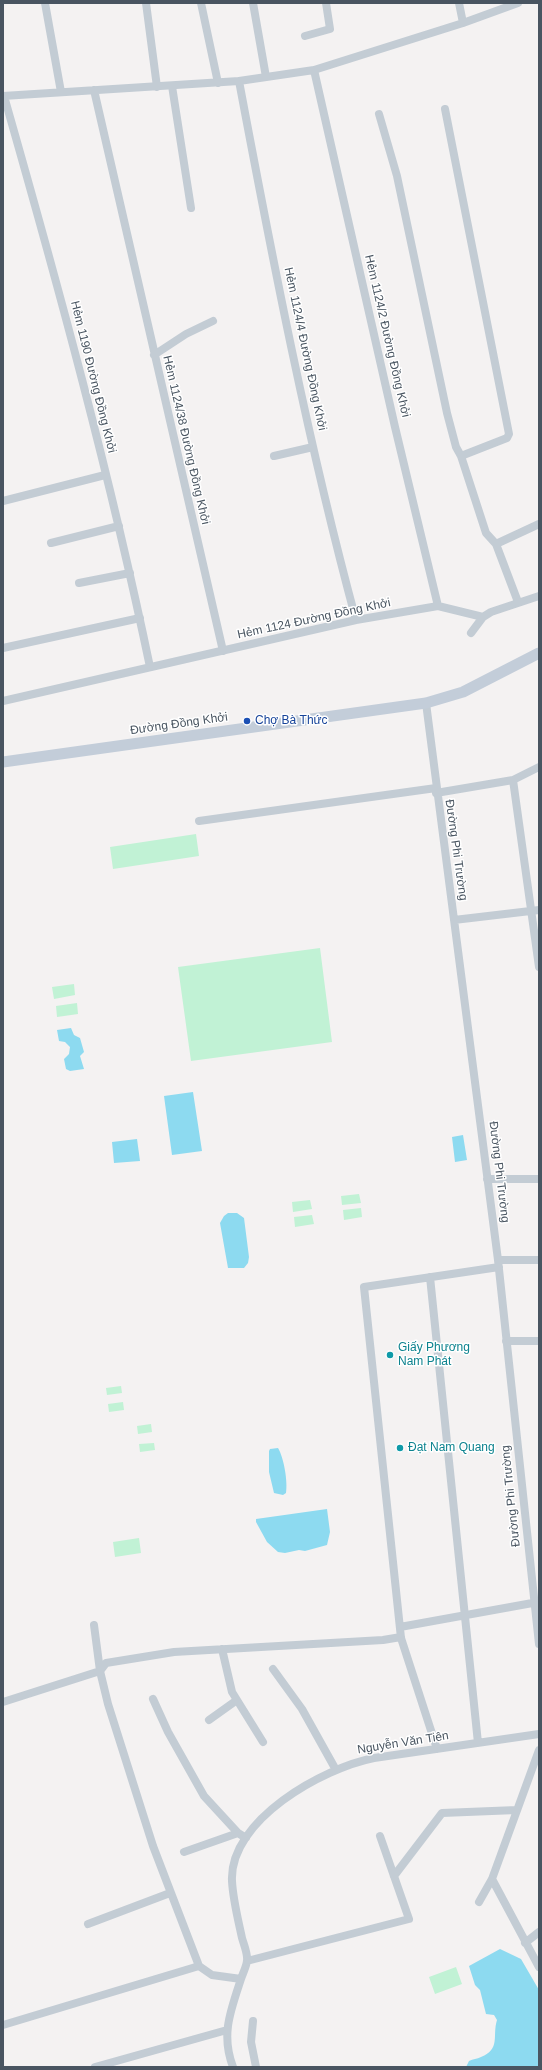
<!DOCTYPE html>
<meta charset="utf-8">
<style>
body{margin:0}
#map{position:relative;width:542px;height:2070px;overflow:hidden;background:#f4f2f2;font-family:Helvetica,sans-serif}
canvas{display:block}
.frame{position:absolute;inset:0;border:4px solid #495561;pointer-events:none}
</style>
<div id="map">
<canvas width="542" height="2070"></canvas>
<div class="frame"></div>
</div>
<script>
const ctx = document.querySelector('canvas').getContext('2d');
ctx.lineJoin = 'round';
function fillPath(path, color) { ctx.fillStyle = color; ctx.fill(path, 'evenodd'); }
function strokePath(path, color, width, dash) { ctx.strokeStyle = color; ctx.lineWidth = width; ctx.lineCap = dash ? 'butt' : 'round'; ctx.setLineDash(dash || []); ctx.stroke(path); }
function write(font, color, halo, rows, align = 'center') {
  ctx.font = font + ' Helvetica,sans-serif'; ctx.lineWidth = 3; ctx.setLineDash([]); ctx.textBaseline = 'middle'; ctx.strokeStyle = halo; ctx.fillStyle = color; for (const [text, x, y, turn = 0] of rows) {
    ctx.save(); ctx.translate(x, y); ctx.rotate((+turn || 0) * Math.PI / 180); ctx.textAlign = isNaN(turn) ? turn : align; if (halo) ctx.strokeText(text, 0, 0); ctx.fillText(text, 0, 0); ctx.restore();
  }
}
const green = new Path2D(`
 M196 834 199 856 113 869 110 847Z
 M320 948 332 1042 191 1061 178 967Z
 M74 984 75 995 54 999 52 987Z
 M77 1003 78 1014 57 1017 56 1006Z
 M359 1194 361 1203 342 1205 341 1196Z
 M310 1200 312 1209 293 1212 292 1202Z
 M361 1208 362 1217 344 1220 343 1210Z
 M312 1215 314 1224 295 1227 294 1217Z
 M121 1386 122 1393 107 1395 106 1388Z
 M123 1402 124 1410 109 1412 108 1404Z
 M151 1424 152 1432 138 1434 137 1426Z
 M154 1443 155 1450 140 1452 139 1444Z
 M139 1538 141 1553 115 1557 113 1542Z
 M456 1967 462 1984 435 1994 429 1977Z`);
const water = new Path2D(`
 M71 1028 74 1035 80 1038 84 1052 80 1056 84 1069 70 1071 66 1069 64 1059 69 1054 70 1047 65 1042 59 1041 57 1030Z
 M193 1092 202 1151 172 1155 164 1096Z
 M463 1135 467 1160 455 1162 452 1137Z
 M137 1139 140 1161 114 1163 112 1142Z
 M228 1213H237L244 1218 249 1257 248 1263 244 1268H228L220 1223 224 1216Z
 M278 1448C284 1458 288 1482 286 1493L283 1495 274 1493 269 1472V1451L270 1449Z
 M327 1509 330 1532 327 1545 305 1551 299 1550 285 1553 278 1552 267 1542 256 1522V1519Z
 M500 1949 521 1959 539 1990V2067H466L469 2061C473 2059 477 2059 481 2057 501 2049 492 2036 497 2020L494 2015 486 2014 480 1990 475 1985 469 1966Z`);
const street = new Path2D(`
 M45 3 61 92
 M146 3 157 87
 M201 3 218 83
 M253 3 266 77
 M459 3 463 23
 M305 36 330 29 326 3
 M314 70 395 427 438 606
 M239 81C273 262 308 443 356 620
 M172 86 191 208
 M94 90 223 651
 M3 96 239 81 314 70 463 23 518 3
 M4 96C58 285 110 475 150 667
 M445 109 509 434 507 438 461 456
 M379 114 397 176 447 413 456 447 461 456 486 533 496 544 518 602
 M154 355 186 334 213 321
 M274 456 313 447
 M3 501 105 475
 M51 543 119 526
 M496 544 539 524
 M79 583 130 573
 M471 633 483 617 491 612 539 596
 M3 648 140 618
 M3 701 356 620 438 606 483 617
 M426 703 498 1260 539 1644
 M513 780 539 967
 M436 793 513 780 539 767
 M199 821 436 788
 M454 920 539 910
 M487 1179H539
 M498 1260H539
 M430 1277 478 1743
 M506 1341H539
 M94 1625 100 1671 108 1704 153 1846 199 1966 212 1975 241 1979
 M400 1627 538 1602
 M222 1649 232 1692 263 1742
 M273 1669 302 1709 336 1770
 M153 1699 168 1732 204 1796 238 1833 246 1838
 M3 1702 100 1671 106 1663 174 1652 383 1640 401 1637
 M209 1720 237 1700
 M437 1749 401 1638 364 1287 499 1267
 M184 1852 238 1833
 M394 1876 442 1813 517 1810
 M492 1879 539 1967
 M479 1902 492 1879 539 1750
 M88 1924 170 1893
 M525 1943 539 1932
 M247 1961 409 1919 380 1836
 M253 2021 251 2042 256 2067
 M3 2025 199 1966
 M95 2067 227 2030
 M233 2067C221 2036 230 2012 240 1982 242 1975 246 1968 247 1961 248 1954 244 1945 242 1938 238 1919 233 1900 232 1881 229 1820 323 1768 374 1758L539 1734`);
const secondary = new Path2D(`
 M3 762 426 703 463 692 539 653`);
const markers = [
 [247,721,4,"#1a4fb4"],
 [390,1355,4,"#0f9aa8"],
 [400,1448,4,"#0f9aa8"]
];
const streetNames = [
 ["Hẻm 1124/2 Đường Đồng Khởi",387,336,77],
 ["Hẻm 1124/4 Đường Đồng Khởi",305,349,78],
 ["Hẻm 1190 Đường Đồng Khởi",93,377,76],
 ["Hẻm 1124/38 Đường Đồng Khởi",186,440,77],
 ["Hẻm 1124 Đường Đồng Khởi",314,619,-12],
 ["Đường Đồng Khởi",179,724,-8],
 ["Đường Phi Trường",456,850,82],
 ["Đường Phi Trường",499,1172,83],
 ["Đường Phi Trường",511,1496,-96],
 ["Nguyễn Văn Tiên",403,1743,-9]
];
const transitNames = [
 ["Chợ Bà Thức",255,721]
];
const cultureNames = [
 ["Giấy Phương",398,1348],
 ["Nam Phát",398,1362],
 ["Đạt Nam Quang",408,1448]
];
fillPath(green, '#c1f2d5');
fillPath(water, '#8ddaf0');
strokePath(street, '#c3ccd4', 8);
strokePath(secondary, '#c3cdd9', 11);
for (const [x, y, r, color] of markers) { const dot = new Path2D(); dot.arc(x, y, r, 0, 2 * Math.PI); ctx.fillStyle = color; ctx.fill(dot); strokePath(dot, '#fff', 1.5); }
write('12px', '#495561', '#fff', streetNames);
write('12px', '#164399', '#fff', transitNames, 'left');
write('12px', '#0d838f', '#fff', cultureNames, 'left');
</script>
